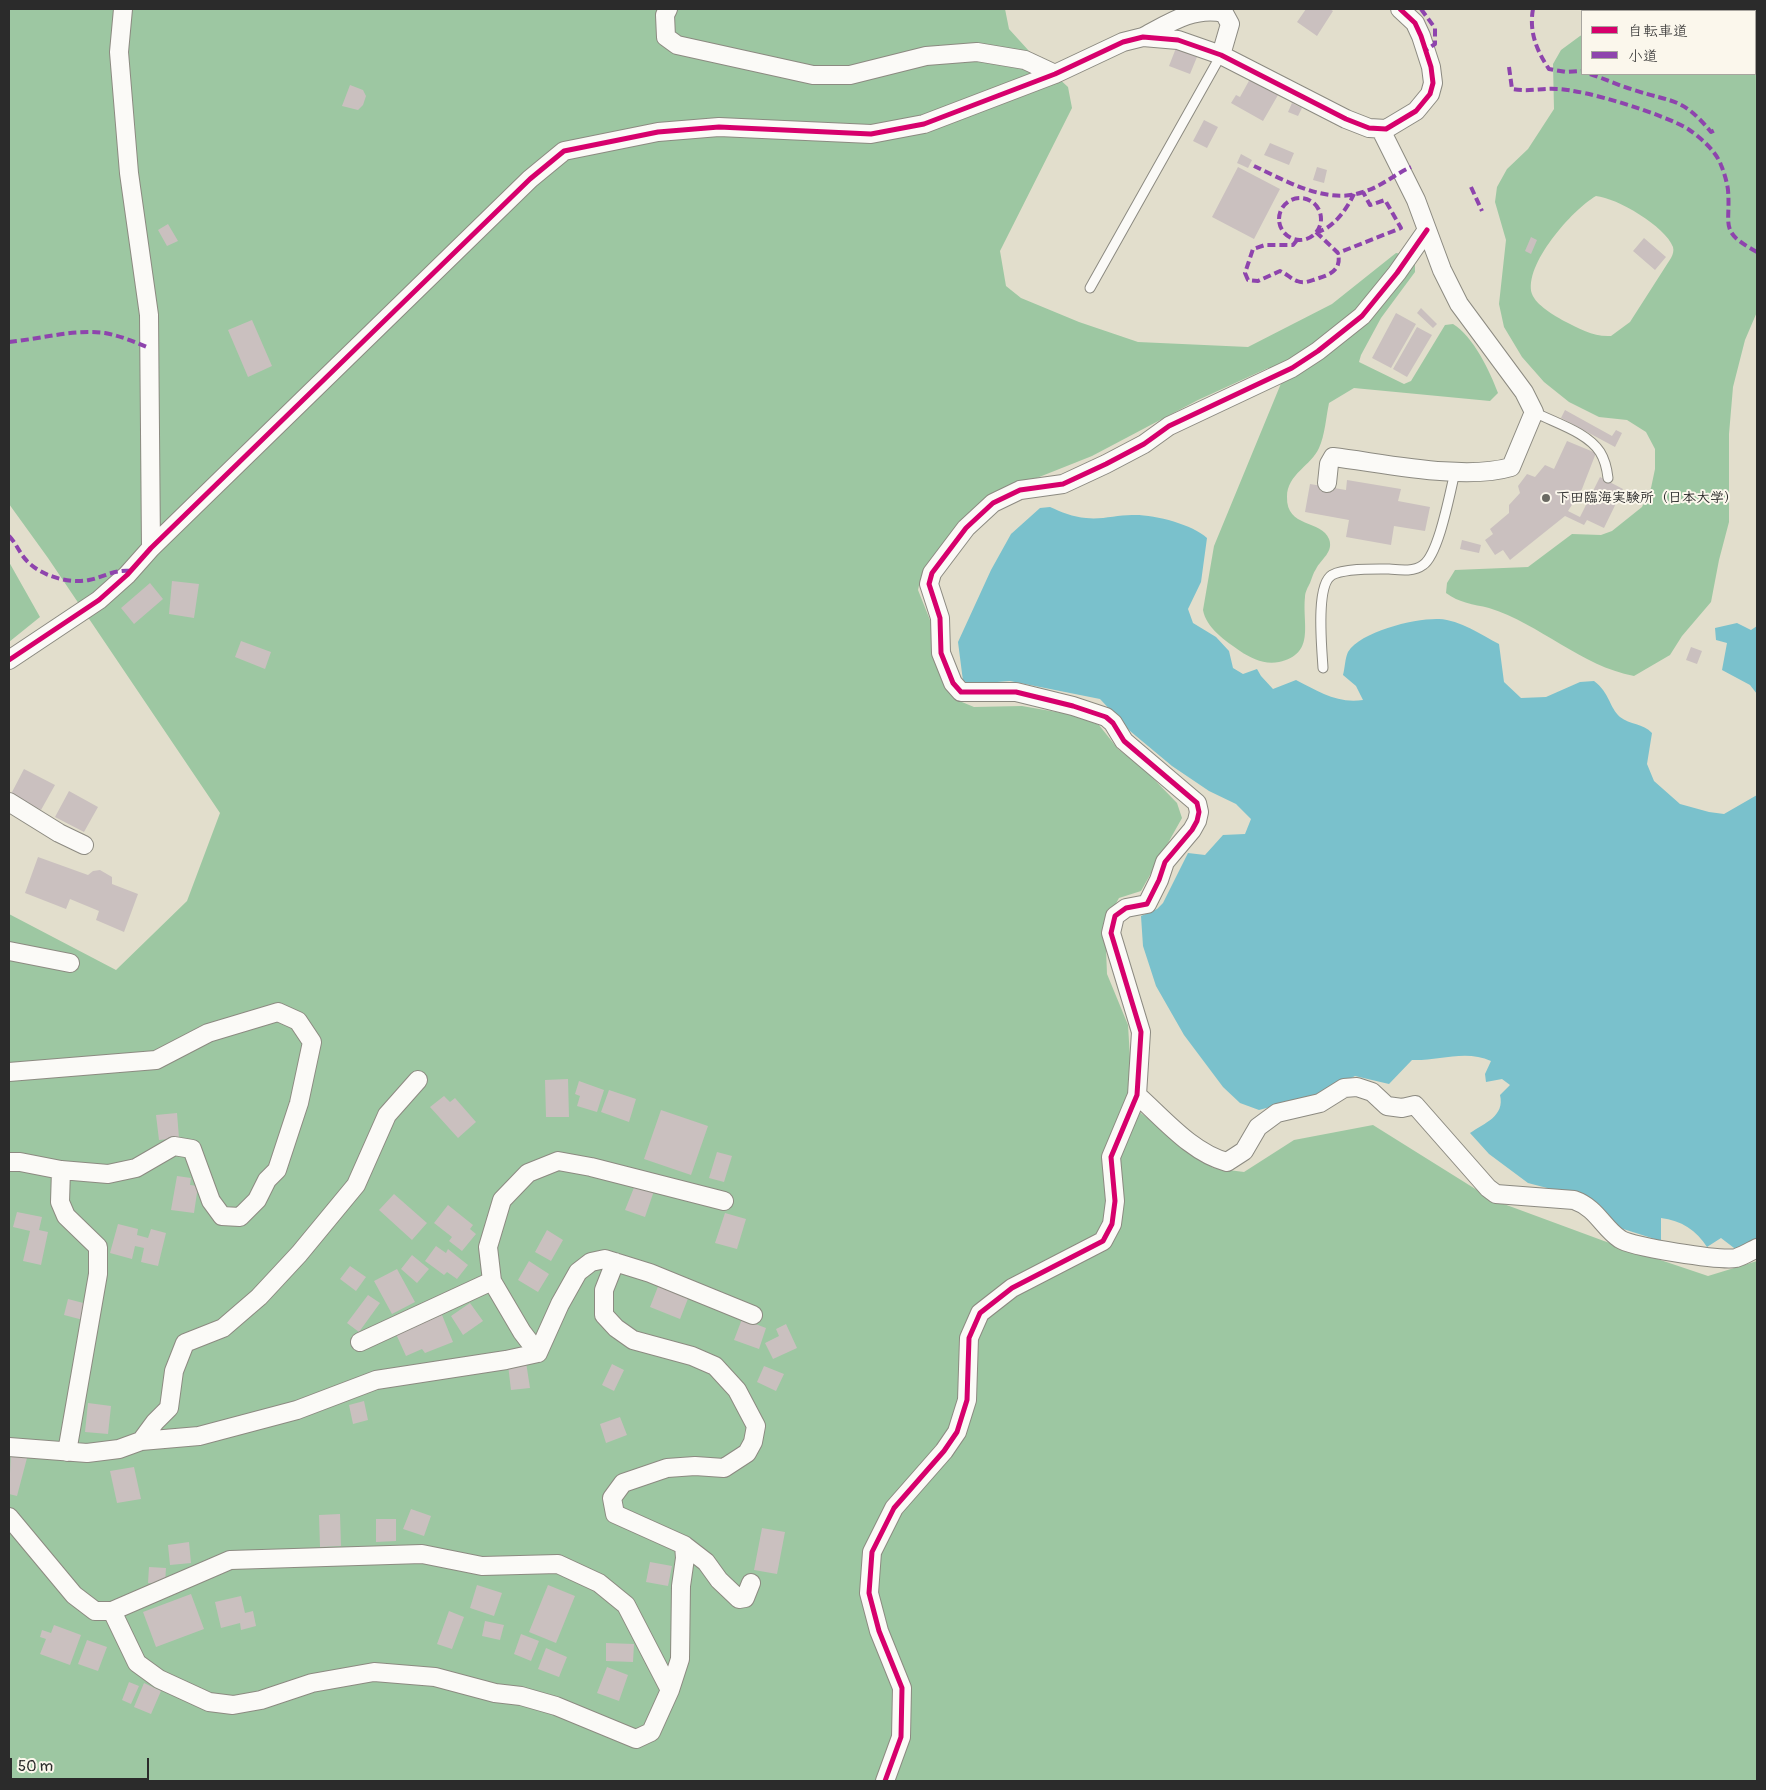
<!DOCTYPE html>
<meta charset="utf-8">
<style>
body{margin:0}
#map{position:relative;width:1766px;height:1790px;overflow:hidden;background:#e2decc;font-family:Pangolin,"Klee One",sans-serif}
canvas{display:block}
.frame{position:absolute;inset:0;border:10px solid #2b2b2b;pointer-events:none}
.legend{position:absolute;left:1581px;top:10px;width:175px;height:65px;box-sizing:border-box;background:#fbf7ec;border:1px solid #a8a59f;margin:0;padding:6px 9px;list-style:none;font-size:15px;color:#2b2b2b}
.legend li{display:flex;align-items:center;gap:10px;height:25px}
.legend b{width:25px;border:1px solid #a8a59f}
.scale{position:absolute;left:10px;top:1758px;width:139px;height:22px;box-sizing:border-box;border:2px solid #2b2b2b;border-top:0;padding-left:6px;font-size:15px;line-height:18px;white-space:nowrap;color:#2b2b2b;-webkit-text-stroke:4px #fbf7ec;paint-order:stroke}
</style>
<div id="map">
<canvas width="1766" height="1790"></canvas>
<div class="frame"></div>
<ul class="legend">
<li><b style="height:6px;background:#d6006c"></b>自転車道</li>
<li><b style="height:6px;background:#8e44ad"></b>小道</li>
</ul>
<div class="scale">50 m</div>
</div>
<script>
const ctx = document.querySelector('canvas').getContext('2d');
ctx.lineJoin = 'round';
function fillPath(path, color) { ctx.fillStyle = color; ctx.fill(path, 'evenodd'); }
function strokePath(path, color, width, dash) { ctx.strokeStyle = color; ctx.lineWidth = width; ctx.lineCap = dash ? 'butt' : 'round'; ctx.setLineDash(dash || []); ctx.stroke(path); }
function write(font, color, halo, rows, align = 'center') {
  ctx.font = font + ' Pangolin,"Klee One",sans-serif'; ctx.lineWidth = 4; ctx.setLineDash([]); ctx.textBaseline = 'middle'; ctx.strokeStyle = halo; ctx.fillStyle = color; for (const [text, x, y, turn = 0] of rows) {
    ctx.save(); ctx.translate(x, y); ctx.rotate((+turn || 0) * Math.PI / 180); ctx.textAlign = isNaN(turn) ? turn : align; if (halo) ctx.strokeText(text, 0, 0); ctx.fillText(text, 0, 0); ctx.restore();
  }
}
const forest = new Path2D(`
 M9 9H1005L1009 29 1029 51 1068 87 1072 108 1000 251 1006 286 1021 298 1079 322 1138 342 1248 347 1332 304 1396 253C1405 254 1409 257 1415 263V272L1381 318 1361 355 1359 362 1404 384 1411 381 1445 325 1453 324C1473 336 1490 371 1498 393L1490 401 1354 388 1329 403C1326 417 1325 435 1319 448 1311 466 1287 474 1287 497 1286 528 1322 520 1329 539 1334 552 1321 559 1316 569 1313 573 1312 578 1310 583 1308 587 1305 592 1305 597 1302 624 1316 654 1279 662 1265 665 1252 659 1240 651 1226 641 1206 628 1203 610L1214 546 1282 381 1279 373 1268 368 1198 400 1092 456 999 493 935 556 920 581 918 590 932 625 931 645 937 664 957 700 974 707 1022 706 1074 715 1099 725 1118 749 1146 771 1177 803 1182 818 1141 891 1119 898 1105 923 1107 974 1128 1025 1133 1107 1213 1168 1244 1172 1294 1140 1373 1125 1493 1200 1604 1241 1708 1276 1757 1261V1781H9V914L116 970 187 901 220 813 48 558 9 504Z
 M1755 11H1757V312L1745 340 1733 387 1729 434V522L1719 560 1711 602 1682 636 1670 655 1634 676C1581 666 1540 624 1489 608 1473 604 1459 603 1446 593L1447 583 1455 570 1528 567 1572 534 1601 535 1612 531 1642 507 1651 488 1655 469V449L1646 432 1627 420 1599 417 1569 402 1544 382 1522 357 1504 327 1499 304 1506 240 1495 202 1497 187 1507 169 1528 149 1554 109 1553 64 1561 50 1580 36 1582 35V74H1755ZM1596 196C1617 198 1665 226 1673 247 1674 251 1673 254 1671 258L1630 322 1611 336C1593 337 1580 329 1564 321 1555 316 1536 305 1532 294 1523 265 1573 209 1596 196Z
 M9 562 40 617 9 642Z`);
const water = new Path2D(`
 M1050 507C1061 512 1073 517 1086 518 1101 520 1117 515 1132 515 1153 514 1192 524 1207 538L1201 582 1188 609 1193 623 1216 637 1229 651 1233 668 1243 674 1257 669 1261 676 1273 689 1296 680C1318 691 1337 704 1363 700L1356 686 1343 675C1345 668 1345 658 1348 652 1361 631 1416 618 1439 619 1460 620 1482 635 1499 644L1504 682 1521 698 1546 697 1580 682 1594 681C1610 693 1609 707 1620 717 1630 725 1643 723 1652 733L1647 764 1654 781 1680 804 1709 812 1724 814 1757 795V1243L1738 1251 1721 1238 1707 1247C1697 1231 1681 1220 1661 1218V1241L1617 1227 1593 1200 1528 1183 1489 1154 1470 1133C1485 1123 1505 1116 1500 1095L1510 1085 1502 1079 1486 1082 1485 1074 1491 1061C1466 1049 1438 1061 1412 1060L1389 1084 1355 1076 1323 1093 1259 1110 1240 1103 1223 1087 1184 1035 1156 986 1143 946 1141 916 1157 909 1163 903 1188 853 1205 855 1223 835 1245 834 1251 819 1236 804 1209 791 1172 766 1130 731 1100 699 1010 681 972 684 963 681 958 642 991 570 1011 534 1040 508Z
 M1737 623 1751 630 1757 626V694L1750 685 1722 670 1727 643 1716 640 1715 628Z`);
const building = new Path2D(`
 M1306 9H1330L1333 11 1317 36 1297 22Z
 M1176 48 1197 57 1190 74 1169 66Z
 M1250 79 1278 95 1263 121 1231 103 1236 95 1240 97Z
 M350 85 363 90 366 96 363 105 358 110 342 106Z
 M1292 103 1302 108 1298 116 1288 112Z
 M1204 120 1218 127 1207 148 1193 141Z
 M1270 143 1294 153 1289 165 1264 155Z
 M1241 154 1252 160 1248 168 1237 163Z
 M1238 167 1280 189 1254 239 1212 217Z
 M1317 167 1327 170 1324 183 1313 180Z
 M168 224 178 241 167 246 158 230Z
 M1531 237 1537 240 1531 254 1525 251Z
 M1644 238 1666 257 1655 270 1633 251Z
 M1421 308 1437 324 1433 328 1417 313Z
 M1396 313 1416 324 1391 368 1372 358Z
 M252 320 272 366 248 377 228 330Z
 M1417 327 1432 335 1407 377 1393 369Z
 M1565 410 1612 436 1616 430 1622 433 1615 447 1561 418Z
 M1567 441 1596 453 1582 489 1568 511 1580 517 1600 477 1623 489 1604 528 1587 520 1584 525 1565 516 1510 560 1503 550 1495 555 1485 540 1493 534 1490 529 1509 513V505L1520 493 1518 486 1527 474 1535 477 1545 465 1554 469Z
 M1347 480 1401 489 1398 501 1430 507 1425 531 1394 526 1391 545 1346 537 1349 520 1305 512 1310 484 1346 490Z
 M1462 540 1481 545 1479 553 1460 549Z
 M172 581 199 584 194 618 169 614Z
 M150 583 163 599 134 624 121 608Z
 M241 641 271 652 265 669 235 657Z
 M1691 647 1702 651 1697 664 1686 660Z
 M24 769 55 785 41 810 11 794Z
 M69 791 98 807 84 832 55 817Z
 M38 857 88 875 93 871 100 870 112 877V884L138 894 124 932 96 920 99 911 70 899 66 909 25 893Z
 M568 1079 569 1117H546L545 1080Z
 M579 1081 604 1090 597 1112 577 1106 580 1096 575 1094Z
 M609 1090 636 1099 629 1122 601 1112Z
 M444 1096 450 1102 455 1098 476 1122 458 1138 430 1107Z
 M661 1110 708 1126 691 1175 644 1159Z
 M177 1113 179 1138 159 1140 156 1115Z
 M717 1152 732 1156 724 1182 709 1178Z
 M177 1176 191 1178 190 1185 198 1186 194 1213 171 1210Z
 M635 1185 654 1191 645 1217 625 1210Z
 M394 1194 427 1223 412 1240 379 1210Z
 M448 1205 473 1225 470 1229 476 1234 462 1251 449 1241 452 1237 434 1223Z
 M17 1212 42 1217 39 1230 48 1232 41 1265 23 1261 30 1231 13 1227Z
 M725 1213 746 1219 737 1249 715 1243Z
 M118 1224 138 1229 137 1235 148 1238 151 1229 166 1233 158 1266 141 1262 144 1248 135 1246 132 1259 110 1253Z
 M547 1230 563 1240 551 1261 535 1252Z
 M436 1246 446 1253 448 1249 468 1265 457 1279 447 1272 444 1275 425 1261Z
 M412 1255 429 1269 417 1283 401 1269Z
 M529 1261 549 1274 538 1292 518 1280Z
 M350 1266 366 1277 356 1291 340 1279Z
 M397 1269 415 1302 392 1314 374 1281Z
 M659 1284 689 1296 680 1319 650 1307Z
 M368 1295 380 1303 359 1332 347 1323Z
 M68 1299 91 1305 87 1321 64 1315Z
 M470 1303 483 1321 463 1335 451 1316Z
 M442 1315 453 1342 425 1353 422 1349 406 1356 396 1334Z
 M742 1319 766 1328 759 1349 734 1340Z
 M786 1324 797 1348 773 1359 765 1343 779 1336 776 1329Z
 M526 1362 530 1388 511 1390 508 1365Z
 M612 1364 624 1370 614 1391 602 1385Z
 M764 1366 784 1374 776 1391 757 1382Z
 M364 1401 368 1420 353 1424 349 1405Z
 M88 1403 111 1406 108 1434 85 1432Z
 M620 1417 627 1435 606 1443 600 1424Z
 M11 1453 27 1458 17 1496 9 1494Z
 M134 1467 141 1499 117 1503 110 1471Z
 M411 1509 431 1516 424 1536 403 1529Z
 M340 1514 341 1546 320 1547 319 1515Z
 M376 1519H396V1541L376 1542Z
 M762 1528 785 1532 777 1574 754 1570Z
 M189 1542 191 1563 170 1565 168 1545Z
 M650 1562 672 1566 668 1586 646 1582Z
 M149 1567 166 1568 165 1584 148 1583Z
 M477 1585 502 1593 494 1616 470 1608Z
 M548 1585 575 1596 556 1643 529 1632Z
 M191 1594 204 1629 156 1647 143 1612Z
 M241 1596 245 1613 253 1611 256 1626 241 1630 240 1623 221 1628 215 1602Z
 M449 1611 464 1617 452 1649 437 1644Z
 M485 1621 504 1625 500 1640 482 1636Z
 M54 1625 81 1635 70 1665 40 1654 46 1639 40 1637 42 1630 51 1633Z
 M521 1634 539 1641 531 1661 514 1654Z
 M87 1640 107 1647 98 1671 78 1664Z
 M606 1643 634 1644 633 1662 606 1661Z
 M546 1648 567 1657 559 1677 538 1669Z
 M607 1667 628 1675 619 1701 597 1693Z
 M129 1682 139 1686 131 1704 122 1700Z
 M144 1683 161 1691 151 1714 134 1707Z`);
const lane = new Path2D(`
 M1090 288 1221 55
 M1534 412C1555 423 1587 432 1600 452 1605 460 1607 469 1608 478
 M1323 668C1322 649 1315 585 1332 575 1345 568 1375 569 1389 569 1400 570 1414 572 1423 565 1439 554 1450 492 1455 472`);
const street = new Path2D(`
 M123 9 119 52 129 173 149 315 151 548
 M668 9 665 15 666 37 677 45 813 75H850L926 56 977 52 1025 60 1055 74
 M1143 37C1169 23 1194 6 1224 13L1230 24 1221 55
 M1327 483 1329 464 1333 457C1383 463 1464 481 1511 467L1534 412 1524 392 1459 304 1442 270 1416 200 1381 130
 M9 660 99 600 127 575 151 548 530 179 564 151 658 132 719 127 871 134 924 124 1055 74 1123 42 1143 37 1178 40 1221 55 1346 119 1369 128 1386 129 1416 111 1430 94 1433 83 1431 67 1421 36 1415 23 1400 9
 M9 802 59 833 84 845
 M9 951 70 963
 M9 1072 156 1060 208 1033 278 1012 298 1021 312 1042 299 1103 277 1170 267 1180 257 1200 240 1217 222 1216 211 1201 192 1149 174 1146 136 1168 108 1174 61 1170 20 1162H9
 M1137 1095C1163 1118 1192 1153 1227 1162L1244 1151 1258 1127 1277 1113 1320 1103 1344 1088 1357 1087 1372 1092 1387 1106 1402 1108 1415 1105 1488 1188 1496 1194 1574 1200C1597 1208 1603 1228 1620 1239 1631 1247 1721 1261 1736 1258 1743 1256 1751 1251 1757 1248
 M61 1170 60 1202 66 1216 98 1247V1274L67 1452
 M360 1342 492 1281
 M538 1353 522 1332 492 1281 488 1247 502 1200 528 1173 558 1161 591 1167 724 1201
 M538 1353 560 1304 578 1272 591 1262 605 1259 650 1273 753 1315
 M141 1441 155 1422 169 1408 174 1371 185 1343 223 1328 259 1297 299 1254 356 1185 387 1115 418 1080
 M9 1447 87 1453 119 1449 141 1441 199 1436 297 1410 376 1380 506 1360 538 1353
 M9 1517 74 1595 95 1611H112L230 1560 422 1554 482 1566 558 1564 599 1583 626 1605 670 1690
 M684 1545 706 1562 719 1580 739 1599 745 1598 751 1583
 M112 1611 137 1663 159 1679 209 1702 233 1705 261 1700 312 1683 374 1672 435 1677 495 1693 521 1696 556 1706 636 1739 651 1732 670 1690 680 1659 681 1586 685 1558 684 1545 615 1514 612 1498 623 1483 667 1468 695 1466 724 1468 747 1453 753 1442 756 1426 737 1390 715 1366 692 1356 633 1340 616 1328 604 1315V1290L615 1262
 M885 1781 901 1737 902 1688 879 1631 869 1593 872 1552 894 1508 944 1451 957 1432 967 1400 969 1338 980 1313 1012 1288 1103 1241 1112 1224 1115 1201 1111 1157 1137 1095 1141 1032 1111 933 1115 916 1126 908 1147 904 1159 880 1165 862 1192 830 1197 821 1199 812 1197 803 1124 741 1113 723 1106 717 1073 706 1016 692H961L953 683 941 653 940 618 929 584 932 573 966 528 993 503 1020 490 1063 484 1106 464 1144 444 1169 426 1292 368 1318 351 1362 316 1397 273 1427 230`);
const quiet = new Path2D(`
 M1421 9 1435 28V44L1426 50
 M1533 9C1529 31 1536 50 1549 69L1566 72 1582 71
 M1509 67 1512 89C1529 92 1541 88 1557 89 1587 90 1663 114 1688 129 1700 137 1716 151 1721 165 1724 172 1727 182 1728 190 1731 226 1718 231 1757 252
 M1590 74C1605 79 1620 86 1634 90 1674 103 1682 97 1711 132L1717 129
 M1254 166C1286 181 1327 205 1363 192 1381 187 1395 174 1411 167
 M1471 187 1482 211
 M1279 219a21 21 0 1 1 42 0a21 21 0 1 1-42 0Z
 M1316 232 1338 253 1401 228 1385 200 1370 205 1363 192
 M1316 232C1332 230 1347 209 1354 194
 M1297 240 1293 245H1265L1253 249 1245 273 1248 280 1258 281 1280 271C1287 274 1291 279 1297 281 1304 284 1310 281 1316 279 1330 275 1342 270 1338 253
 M9 342C40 339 73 329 105 333 121 336 135 342 149 348
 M9 536C16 543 20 554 27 561 41 576 69 584 89 580 104 577 115 569 131 571`);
const cycleway = new Path2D(`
 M9 660 99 600 127 575 151 548 530 179 564 151 658 132 719 127 871 134 924 124 1055 74 1123 42 1143 37 1178 40 1221 55 1346 119 1369 128 1386 129 1416 111 1430 94 1433 83 1431 67 1421 36 1415 23 1400 9
 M885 1781 901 1737 902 1688 879 1631 869 1593 872 1552 894 1508 944 1451 957 1432 967 1400 969 1338 980 1313 1012 1288 1103 1241 1112 1224 1115 1201 1111 1157 1137 1095 1141 1032 1111 933 1115 916 1126 908 1147 904 1159 880 1165 862 1192 830 1197 821 1199 812 1197 803 1124 741 1113 723 1106 717 1073 706 1016 692H961L953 683 941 653 940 618 929 584 932 573 966 528 993 503 1020 490 1063 484 1106 464 1144 444 1169 426 1292 368 1318 351 1362 316 1397 273 1427 230`);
const markers = [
 [1546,498,5,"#6b6a63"]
];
const poiNames = [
 ["下田臨海実験所（日本大学）",1556,498]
];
fillPath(forest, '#9dc7a2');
fillPath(water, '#7ac1cc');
fillPath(building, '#cac0bf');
strokePath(lane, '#8c8a81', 11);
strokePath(street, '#8c8a81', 20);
strokePath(lane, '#fbfaf7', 9);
strokePath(street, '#fbfaf7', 18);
strokePath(quiet, '#8e44ad', 4, [8, 4]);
strokePath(cycleway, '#d6006c', 5);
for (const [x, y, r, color] of markers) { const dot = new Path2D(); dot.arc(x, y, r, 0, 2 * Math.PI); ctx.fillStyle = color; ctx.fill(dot); strokePath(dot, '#fbf7ec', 2); }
write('bold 14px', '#2b2b2b', '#fbf7ec', poiNames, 'left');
</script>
